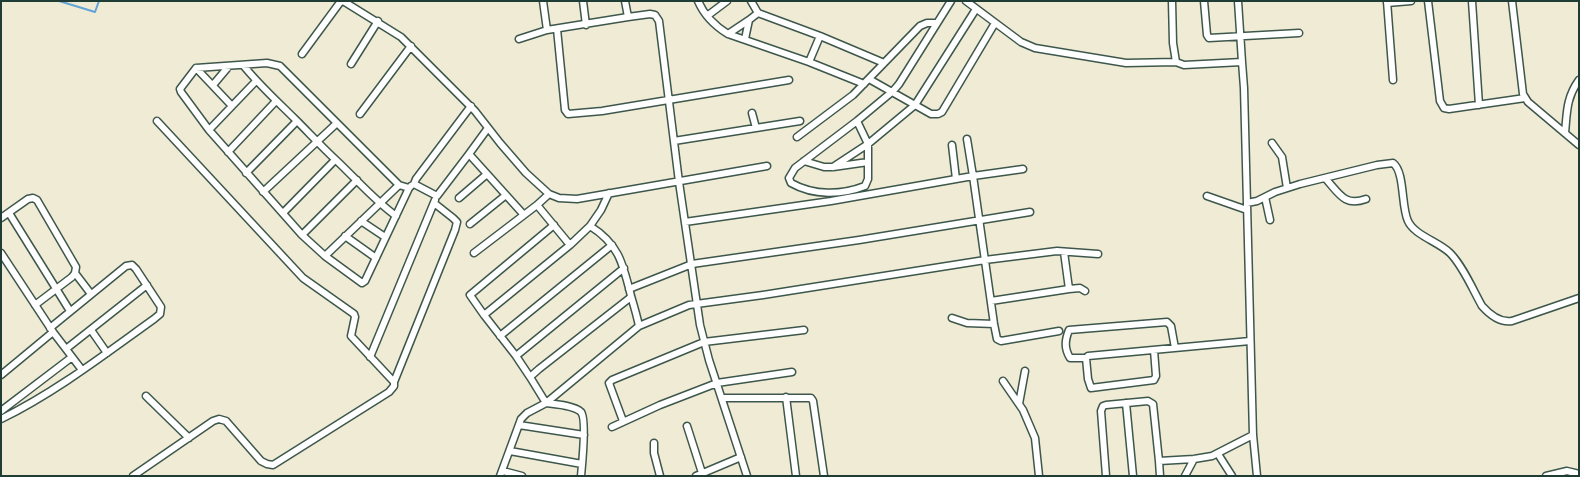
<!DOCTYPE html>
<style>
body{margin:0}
#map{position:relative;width:1580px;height:477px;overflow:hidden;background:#f0ebd5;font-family:Delius,sans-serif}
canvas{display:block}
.frame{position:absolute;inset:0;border:2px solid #1f3d34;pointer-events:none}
</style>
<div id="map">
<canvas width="1580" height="477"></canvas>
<div class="frame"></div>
</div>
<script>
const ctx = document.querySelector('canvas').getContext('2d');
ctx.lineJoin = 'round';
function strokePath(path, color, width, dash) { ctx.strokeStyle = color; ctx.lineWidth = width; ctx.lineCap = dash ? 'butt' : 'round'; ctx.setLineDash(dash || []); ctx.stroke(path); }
const stream = new Path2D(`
 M59 1 95 12 99 1`);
const minor = new Path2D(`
 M343 1 401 37 475 111 500 143 526 173 549 194 559 198 577 199 767 166
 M543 1 547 30
 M583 1 586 25
 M625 1 628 17 650 14 655 15 659 21 679 182 700 325 709 360 747 476
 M698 1C704 15 715 26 728 34L809 62 864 84
 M751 1 758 13
 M966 1 1021 42 1035 48 1126 63 1176 62
 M1172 1 1173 43 1176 62 1184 65 1242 62 1244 88 1253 435 1257 476
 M1204 1 1207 35 1209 38 1299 33
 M1238 1 1242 62
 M1387 1 1393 80
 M1428 1 1440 101 1444 108 1449 109 1525 98
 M1472 1 1479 105
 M1512 1 1523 94 1528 102 1579 145
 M1387 3 1411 1
 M707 16 727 1
 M557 29 565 110 568 114 602 111 789 80
 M728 34 749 20
 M519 39 547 30 628 17
 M745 39 749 20 758 13 820 36 884 63
 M302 54 341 1
 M809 62 820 36
 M351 64 378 21
 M243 65C259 85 278 102 296 120 310 134 323 148 337 161 357 180 374 200 396 216
 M196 68 232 106
 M869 79 931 114H938L942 112 995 23
 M213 85 229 66
 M752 113 756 128
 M360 114 411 46
 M857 121 868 144V179L865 186C842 195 814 196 791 183L789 178 795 168 857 121 893 91 899 84 951 1
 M488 128 469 154 524 215
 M209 130 256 81
 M1565 133C1567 113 1566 98 1579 80
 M797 137 853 95 920 26 927 23H936
 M967 139 973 176 1023 169
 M674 141 800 121
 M1272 143 1282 157 1287 188
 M952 145 956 179
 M228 152 276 101
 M469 154 437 196 414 184 416 179 471 106
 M804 161 824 167H833L868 162
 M833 167 868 144 915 105 976 9
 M246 173 297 121
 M1325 178C1339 193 1344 207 1366 199
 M399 185 280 66 267 63 196 68 180 89 181 92 209 130 302 235 325 256 362 283 365 281 409 188
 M263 192 337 123
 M549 194 537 205 570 245
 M1207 196 1247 210
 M1265 197 1270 220
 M459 198 487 174
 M1247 203 1257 201 1275 192 1300 184 1377 165 1393 163C1405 172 1401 207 1408 221 1414 235 1439 242 1450 253 1463 266 1473 290 1482 306 1490 315 1500 323 1512 321L1579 298
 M9 213 70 311
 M283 213 335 160
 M1 218 28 199 33 198 37 200 76 267 75 273 72 277 35 305
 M361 221 385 237
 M685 222 831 201 973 176 994 324 997 339 1001 341 1059 331
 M470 224 506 195
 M590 226C619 244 623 264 631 296 634 306 637 316 639 326
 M302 235 357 180
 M345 236 376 258
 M1064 252 1069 289
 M1 253 53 332 1 375
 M474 253 537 205
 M325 256 399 185 409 188 411 186
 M75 273 91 294
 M629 289 692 264 859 240 1030 212
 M991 301 1069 289 1080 288 1085 291
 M484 315 570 245 590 226 601 210 609 193
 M952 318 967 323 994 324
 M91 330 107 353
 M53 332 82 370
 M500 336 612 245
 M66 349 147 285
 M1154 350 1156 376 1154 380 1091 388 1088 379 1086 358 1088 356 1250 341
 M516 356 624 268
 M370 357 435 200
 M1086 358H1070C1064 348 1065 340 1069 330L1167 322 1171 326 1175 348
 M530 377 516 356 484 315 470 295 554 225
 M1003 381 1023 410 1035 438 1039 476
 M394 382 455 230 457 222 453 218 434 203
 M146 396 189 438
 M786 397 796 476
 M722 398H811L813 401 824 476
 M1126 403 1133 476
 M1019 404 1025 371
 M1 411 72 357
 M1 419C56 392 105 354 154 319L160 314 161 307 136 269 132 265 126 266 50 328
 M623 421 609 383 612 380 704 342 804 330
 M519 425 584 435
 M687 426 703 476
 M612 427 660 405 717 383 792 372
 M654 443V453L660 476
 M510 451 582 464
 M1218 454 1232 476
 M503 471 522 476
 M133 476 213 421 219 419 226 421 261 461 267 464 273 465 389 392 394 386V382L351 336 355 317 354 314 303 278 157 121
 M500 476 521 419 527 413 546 403 639 326 689 305 763 295 985 260 1057 251 1098 254
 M581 476C582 465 587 419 581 412 574 405 554 404 546 403L530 377 539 369 631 297
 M696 476 741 457
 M1106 476 1101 411 1103 406 1106 405 1148 401 1153 404 1159 461
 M1160 476 1159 461 1194 459 1212 456 1253 435
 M1185 476 1194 459
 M1546 476 1567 471 1579 474`);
strokePath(stream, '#63a4d6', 2);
strokePath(minor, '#3e574c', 9);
strokePath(minor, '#fff', 6);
</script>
